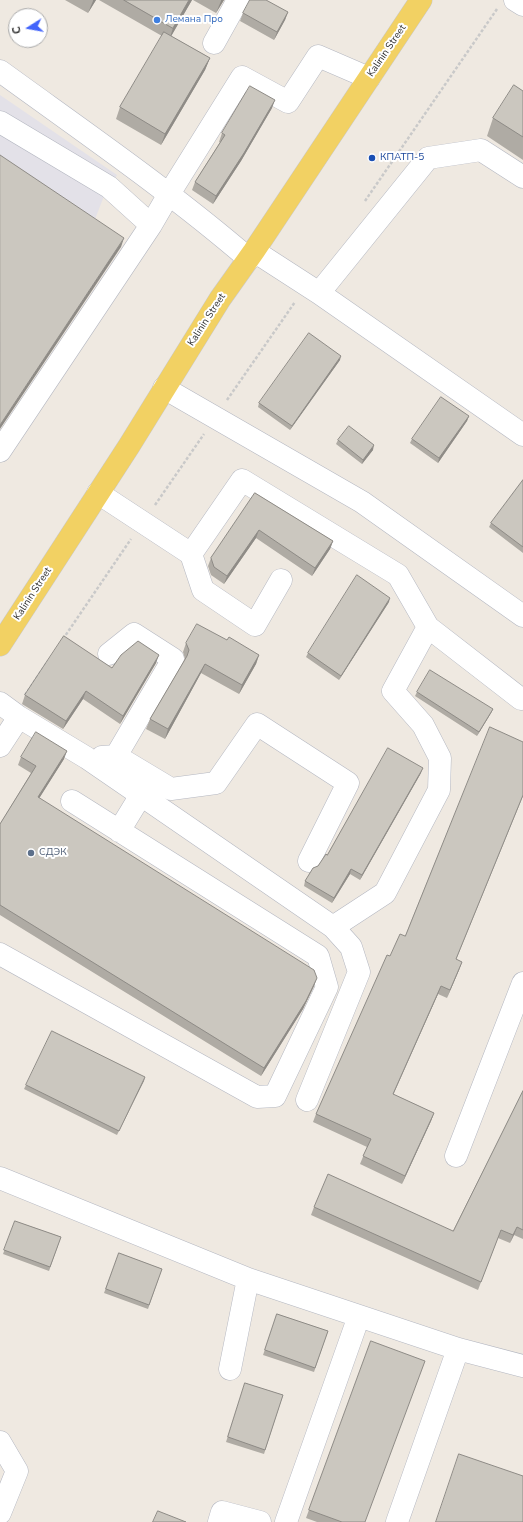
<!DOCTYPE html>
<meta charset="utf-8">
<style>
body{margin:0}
#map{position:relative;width:523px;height:1522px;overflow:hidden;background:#efe9e1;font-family:"Nunito Sans",sans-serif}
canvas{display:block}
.north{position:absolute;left:8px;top:8px;width:40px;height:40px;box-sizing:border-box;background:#fff;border:1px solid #ababab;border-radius:50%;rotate:259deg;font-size:11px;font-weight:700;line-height:16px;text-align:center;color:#2e2e2e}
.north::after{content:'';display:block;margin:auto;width:14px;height:18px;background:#4264fb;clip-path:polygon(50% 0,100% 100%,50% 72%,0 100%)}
</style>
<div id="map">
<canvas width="523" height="1522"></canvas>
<div class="north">С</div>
</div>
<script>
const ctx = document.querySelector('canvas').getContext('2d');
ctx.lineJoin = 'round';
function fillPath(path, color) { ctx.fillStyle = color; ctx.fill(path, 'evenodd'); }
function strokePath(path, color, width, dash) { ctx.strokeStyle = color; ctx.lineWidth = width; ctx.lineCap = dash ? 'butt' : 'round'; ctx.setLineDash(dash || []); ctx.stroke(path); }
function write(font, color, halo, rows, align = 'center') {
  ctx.font = font + ' "Nunito Sans",sans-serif'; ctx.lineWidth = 4; ctx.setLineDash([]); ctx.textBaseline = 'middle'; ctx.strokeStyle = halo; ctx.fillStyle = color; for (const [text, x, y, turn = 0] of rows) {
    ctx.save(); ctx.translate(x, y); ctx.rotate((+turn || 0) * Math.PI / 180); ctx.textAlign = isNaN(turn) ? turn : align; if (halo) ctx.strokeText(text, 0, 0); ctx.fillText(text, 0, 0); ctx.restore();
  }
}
const industrial = new Path2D(`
 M0 95 117 175 104 196 92 227 0 365Z`);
const path = new Path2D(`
 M365 201 497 9
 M227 400 295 302
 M155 505 204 434
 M63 639 131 539
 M25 695 48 661`);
const minor = new Path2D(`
 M515 0 523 5
 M214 43 238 0
 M0 71C84 132 170 191 249 259
 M0 122 109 187 151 225
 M254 251 319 293 523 435
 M319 293 428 158 481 150 523 177
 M164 388 362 502 523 616
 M0 451 151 225 169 194 242 77 288 102 318 56 369 78
 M98 493 191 554 242 480 398 575 428 627 521 699
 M191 554 203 590 255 625 281 580
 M0 703 19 717 87 758 333 927 351 947 359 972 307 1100
 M0 746 19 717
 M116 756 171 789 216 783 257 724 348 783 309 861
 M102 757 116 756 173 659 134 634 109 654
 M119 831 141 795
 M333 927 385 893 439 790 440 758 423 725 393 691 428 627
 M0 954 257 1097 275 1096 327 987 318 956 72 801
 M456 1156 523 983
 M0 1178 248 1279 458 1349 523 1366
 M230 1369 248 1279
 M0 1442 17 1471 0 1513
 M219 1522 222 1512 260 1522
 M286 1522 359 1316
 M397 1522 458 1349`);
const major = new Path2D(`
 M0 645 129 446 220 299 254 251 421 0`);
const wall = new Path2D(`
 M65 0H96L88 13Z
 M99 0H192L171 36 210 58 205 70 161 145 116 119 120 107 162 36Z
 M193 0H224L216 13Z
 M288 12 285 20 274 40 240 21 243 13Z
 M523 91V160L487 136 493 118Z
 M272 108 241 161 213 204 192 190 195 182 220 142H219L222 133Z
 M340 360 290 430 258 407 259 403Z
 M469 416 467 421 438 463 410 443 412 439Z
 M338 440 373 450 362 464 336 444Z
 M523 480V553L489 527 491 523Z
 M255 493 333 541 330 549 312 576 256 538 224 584 211 575 208 566 211 558Z
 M389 602 339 680 306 657 308 653Z
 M227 640 259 655 256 664 239 694 201 673 165 739 146 729 150 719 185 659 183 652 186 643Z
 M156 663 120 724 83 699 63 729 22 704 25 695 112 668Z
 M417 692 493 709 491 713 477 736 415 696Z
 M21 757 64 759 39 798 314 986 303 1009 261 1076 0 915V824L31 773 18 765Z
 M421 773 360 880 350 874 332 903 304 886 305 881 327 855Z
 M390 956 456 959 462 962 459 970 447 998 438 994 393 1094 434 1113 431 1121 402 1184 360 1164 367 1147 313 1122 316 1114Z
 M145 1077 117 1135 24 1089 26 1085Z
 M523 1091V1239L514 1235 510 1243 498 1238 478 1290 311 1215 314 1207 453 1231Z
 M15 1221 61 1237 49 1271 3 1254Z
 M119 1253 162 1269 148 1309 104 1293Z
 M277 1314 328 1331 314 1372 263 1355Z
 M371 1341 365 1522H317L306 1518Z
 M245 1383 283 1395 264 1454 226 1442Z`);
const shadedWall = new Path2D(`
 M93 0H96L88 13 93 1Z
 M189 0H192L169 40 173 28Z
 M221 0H224L216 13 221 1Z
 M288 12 285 20 274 40 277 32Z
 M210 58 205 70 161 145 165 134Z
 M275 100 272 108 241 161 213 204 216 196Z
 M124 238 121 247 0 429V425Z
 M341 356 340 360 290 430 292 426Z
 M469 416 467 421 438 463 439 458Z
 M374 445 373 450 362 464 363 460Z
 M259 530 256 538 224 584 227 576Z
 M333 541 330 549 312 576 315 568Z
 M390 598 389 602 339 680 341 676Z
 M159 655 156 663 120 724 123 716Z
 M259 655 256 664 239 694 242 685Z
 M205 664 201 673 165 739 168 729Z
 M86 691 83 699 63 729 66 721Z
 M493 709 491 713 477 736 479 732Z
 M67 751 64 759 35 805 38 797Z
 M423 768 421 773 360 880 362 875Z
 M523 795V796L453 967 456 959Z
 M351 869 350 874 332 903 334 898Z
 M462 962 459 970 447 998 450 990Z
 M317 978 314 986 303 1009 261 1076 264 1068Z
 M441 986 438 994 390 1102 393 1094Z
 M145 1077 144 1081 117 1135 119 1131Z
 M434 1113 431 1121 402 1184 405 1176Z
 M517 1227 514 1235 510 1243 513 1235Z`);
const building = new Path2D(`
 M124 0H189L173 28Z
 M250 0H266L288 12 277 32 243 13Z
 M164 32 210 58 165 134 120 107Z
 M514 85 523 91V137L493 118Z
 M250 86 275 100 244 153 216 196 195 182 225 135 222 133Z
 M0 155 124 238 0 425Z
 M309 333 341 356 292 426 259 403Z
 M441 397 469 416 439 458 412 439Z
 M349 426 374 445 363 460 338 440Z
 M523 480V547L491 523Z
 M255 493 333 541 315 568 259 530 227 576 214 567 211 558Z
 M357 575 390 598 341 676 308 653Z
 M197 624 227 640 229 637 259 655 242 685 205 664 168 729 150 719 187 656 189 650 186 643Z
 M64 636 112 668 121 655 138 641 159 655 123 716 86 691 66 721 25 695Z
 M430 670 493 709 479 732 417 692Z
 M490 727 523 742V795L456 959 462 962 450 990 441 986 393 1094 434 1113 405 1176 363 1156 371 1139 316 1114 387 955 390 956 400 934 405 936Z
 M36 732 67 751 38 797 314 970 317 978 306 1001 264 1068 0 905V824L36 766 21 757Z
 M388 748 423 768 362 875 351 869 334 898 305 881 313 868 318 866 326 854 327 855Z
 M52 1031 145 1077 119 1131 26 1085Z
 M523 1091V1230L517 1227 513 1235 501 1230 481 1282 314 1207 328 1174 453 1231Z
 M15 1221 61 1237 50 1267 4 1250Z
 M119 1253 162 1269 149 1305 106 1289Z
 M277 1314 328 1331 315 1368 265 1350Z
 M371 1341 425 1361 365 1522H342L309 1510Z
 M245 1383 283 1395 265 1450 228 1437Z
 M459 1454 523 1476V1522H436Z
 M158 1511 186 1522H153Z`);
const markers = [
 [157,20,4,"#3f7fe0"],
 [372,158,4,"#1a4fb4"],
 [31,853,4,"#5c6f8a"]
];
const shopNames = [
 ["Лемана Про",165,20]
];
const streetNames = [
 ["Kalinin Street",387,51,-56],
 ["Kalinin Street",207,320,-57],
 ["Kalinin Street",33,594,-57]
];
const transitNames = [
 ["КПАТП-5",380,158]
];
const serviceNames = [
 ["СДЭК",39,853]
];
fillPath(industrial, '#e3e1e8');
strokePath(minor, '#b4b7c1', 23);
strokePath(major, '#c9c9c9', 23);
strokePath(path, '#c9c9c9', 2.5, [3, 2]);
strokePath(minor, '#fff', 22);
strokePath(major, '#f2d163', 22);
fillPath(wall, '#afaba4');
fillPath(shadedWall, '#8e8b86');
fillPath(building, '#cbc7bf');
strokePath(building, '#8e8b86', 1);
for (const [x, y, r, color] of markers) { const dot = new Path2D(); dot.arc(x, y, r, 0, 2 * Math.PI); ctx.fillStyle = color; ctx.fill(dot); strokePath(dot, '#fff', 1.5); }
write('10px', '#366cbe', '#fff', shopNames, 'left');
write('10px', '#2e2e2e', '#fff', streetNames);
write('10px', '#164399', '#fff', transitNames, 'left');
write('10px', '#4e5e75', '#fff', serviceNames, 'left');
</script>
